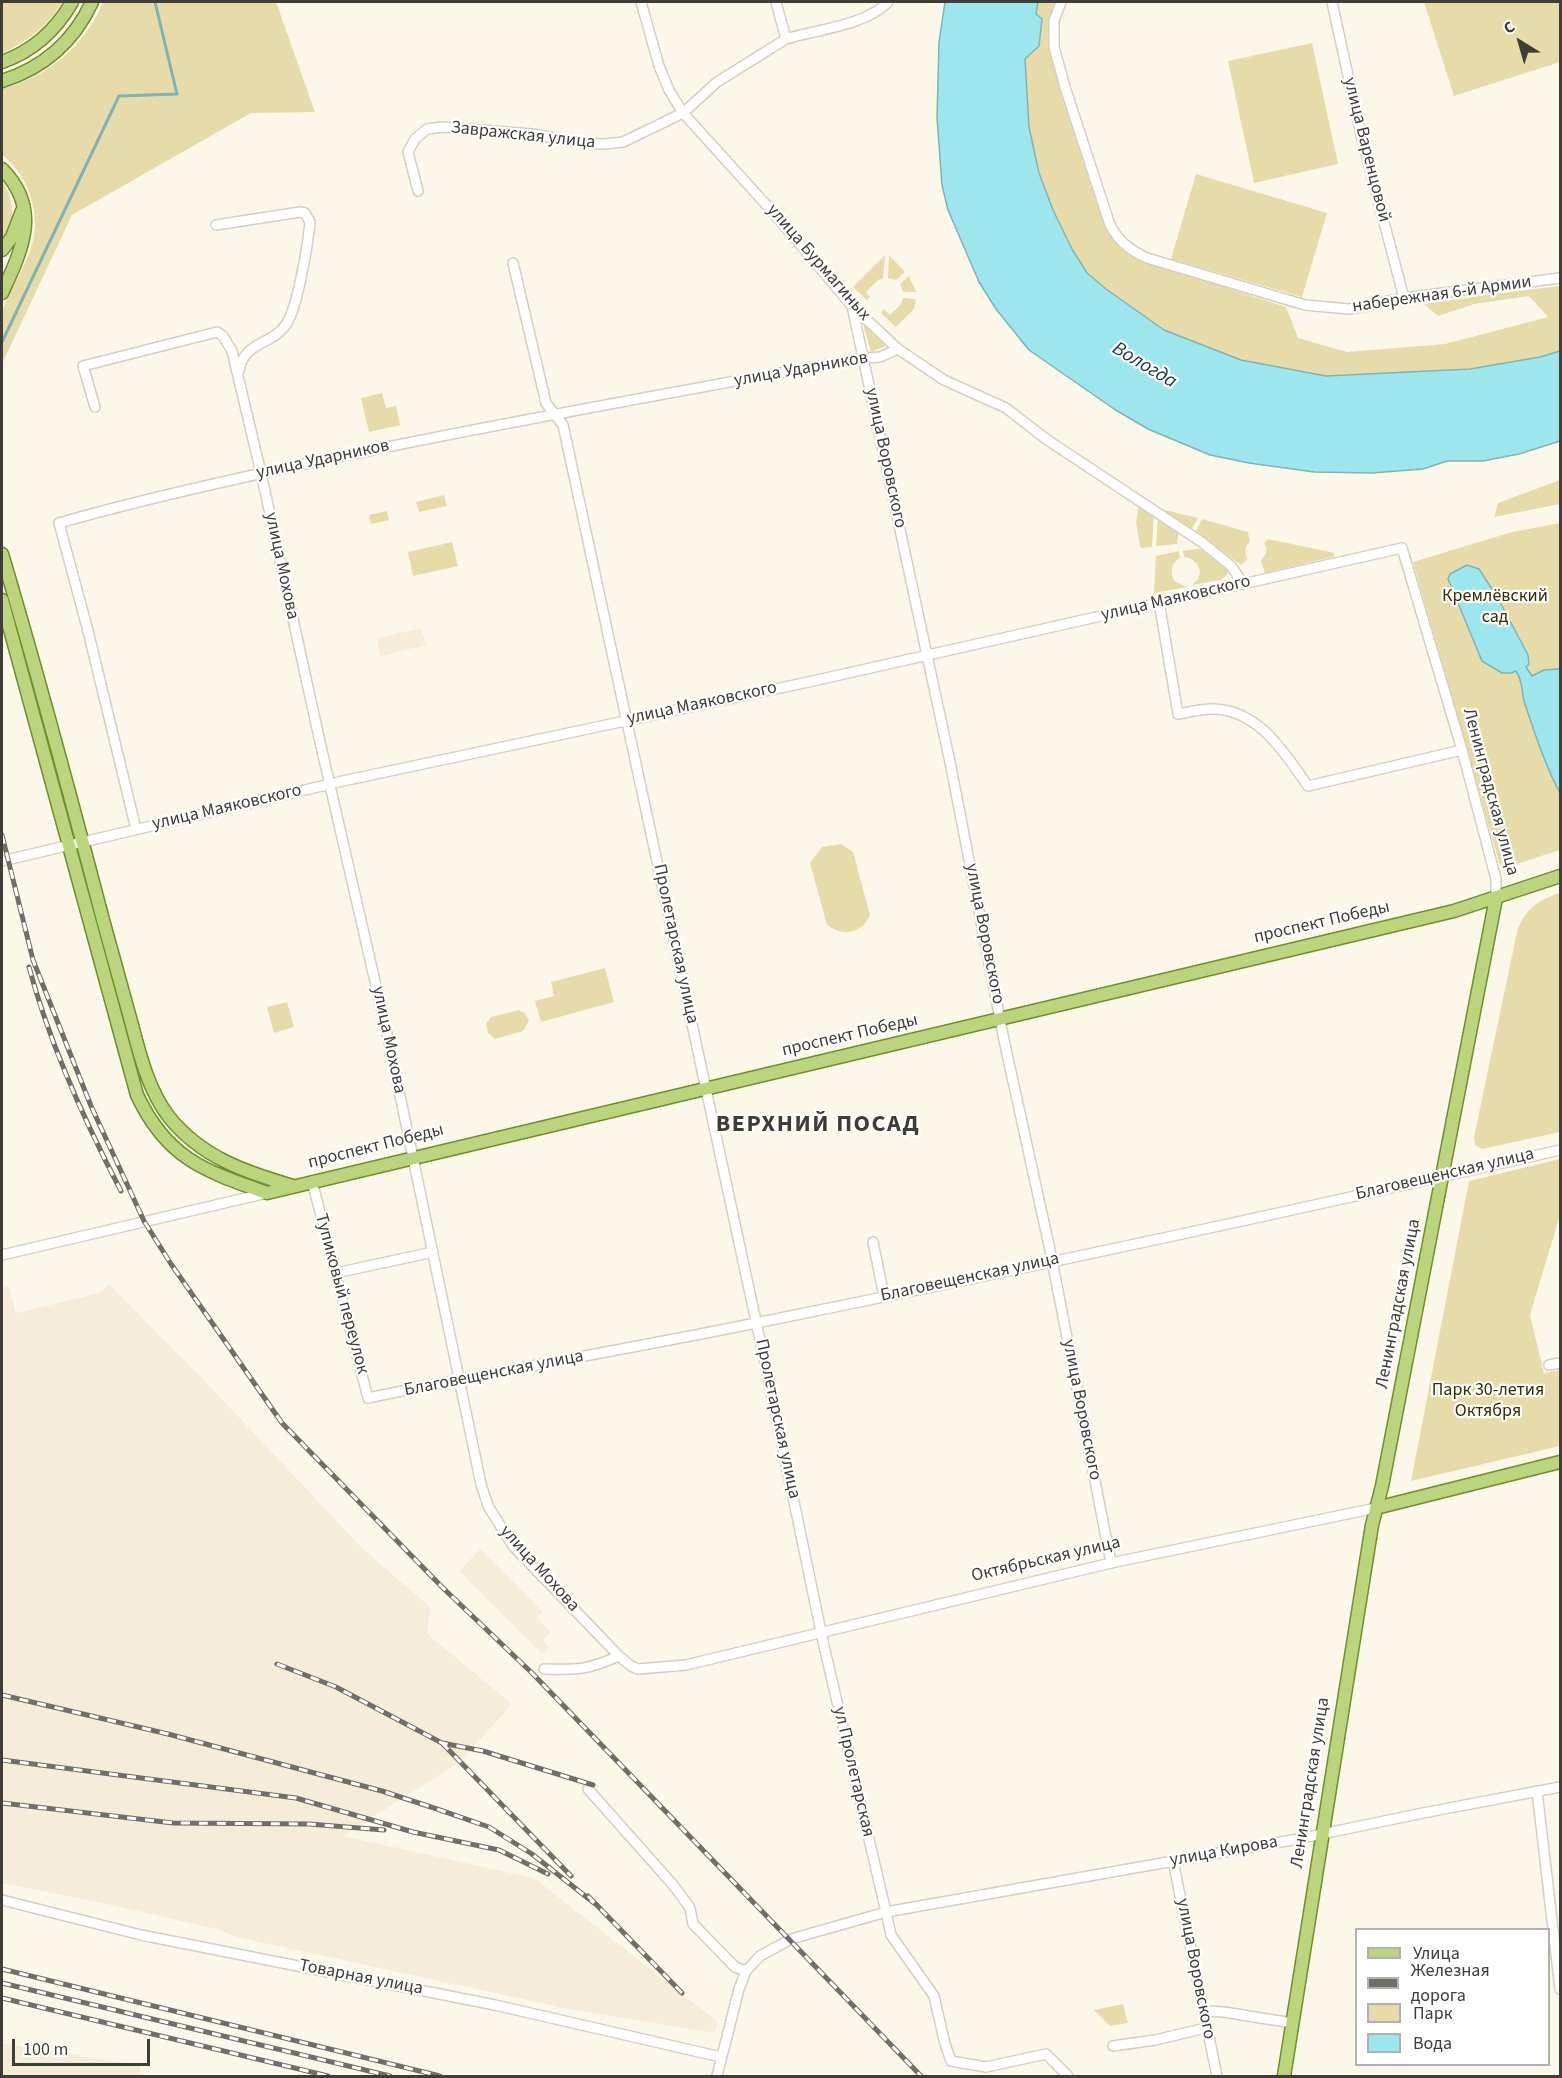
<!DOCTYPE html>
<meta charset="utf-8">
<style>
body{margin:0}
#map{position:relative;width:1562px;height:2078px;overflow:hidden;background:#fcf8e9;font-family:"Source Sans 3",sans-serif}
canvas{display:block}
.frame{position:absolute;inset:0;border:3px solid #3e3d37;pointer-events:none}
.legend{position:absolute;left:1355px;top:1928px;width:195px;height:138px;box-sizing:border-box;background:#fff;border:2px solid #b2b1af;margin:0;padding:8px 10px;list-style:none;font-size:18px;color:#3e3d37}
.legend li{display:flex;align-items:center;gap:12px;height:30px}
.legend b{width:30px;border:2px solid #b2b1af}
.north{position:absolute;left:1490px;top:12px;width:60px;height:60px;-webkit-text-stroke:4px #fff;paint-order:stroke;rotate:323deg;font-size:16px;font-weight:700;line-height:24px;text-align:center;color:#3e3d37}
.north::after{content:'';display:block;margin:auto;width:21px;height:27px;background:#3e3d37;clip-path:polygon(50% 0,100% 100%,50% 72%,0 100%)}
.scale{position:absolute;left:12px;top:2039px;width:138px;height:27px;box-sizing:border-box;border:3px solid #3e3d37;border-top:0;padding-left:8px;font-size:18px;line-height:21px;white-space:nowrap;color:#3e3d37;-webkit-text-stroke:4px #fff;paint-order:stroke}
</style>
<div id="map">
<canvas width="1562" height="2078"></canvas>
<div class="frame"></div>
<ul class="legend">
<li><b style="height:8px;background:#bbd57f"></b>Улица</li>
<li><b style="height:8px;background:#706e66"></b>Железная дорога</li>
<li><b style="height:16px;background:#e7dca9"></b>Парк</li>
<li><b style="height:16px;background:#9de6ed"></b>Вода</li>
</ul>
<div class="north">С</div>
<div class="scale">100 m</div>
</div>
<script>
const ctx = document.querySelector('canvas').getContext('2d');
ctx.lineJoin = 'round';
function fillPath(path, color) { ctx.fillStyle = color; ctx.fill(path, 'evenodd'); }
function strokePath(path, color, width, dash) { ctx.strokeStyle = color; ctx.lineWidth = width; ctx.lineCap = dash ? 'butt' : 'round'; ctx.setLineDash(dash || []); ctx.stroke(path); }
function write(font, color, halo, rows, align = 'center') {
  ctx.font = font + ' "Source Sans 3",sans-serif'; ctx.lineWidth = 4.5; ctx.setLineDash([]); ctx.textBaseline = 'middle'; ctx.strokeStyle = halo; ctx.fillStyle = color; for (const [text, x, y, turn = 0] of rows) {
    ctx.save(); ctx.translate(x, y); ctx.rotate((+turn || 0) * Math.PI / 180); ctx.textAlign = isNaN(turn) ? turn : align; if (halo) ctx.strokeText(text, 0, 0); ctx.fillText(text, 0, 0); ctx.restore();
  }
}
const industrial = new Path2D(`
 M421 628 426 645 380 656 377 638Z
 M109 1284 202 1378 361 1547 430 1607 427 1634 512 1704 460 1762 343 1836 534 1878 718 2022 715 2033 568 2009 237 1937 217 1929 102 1903 2 1883V1288L9 1286 16 1313 99 1293Z
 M480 1549 543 1612 537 1618 551 1632 543 1640 549 1647 542 1654 459 1571Z
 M2 2043 141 2066 139 2076H2Z`);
const green = new Path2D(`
 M2 2H62C49 26 26 42 2 53Z
 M103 2H276L315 112 251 113 72 215 2 364C1 349 0 322 3 309 11 286 27 265 33 241 40 210 27 174 2 155V89C47 77 85 46 103 2Z
 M1038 2H1056L1051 20 1106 226C1115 244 1127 252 1144 261L1286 307 1298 338 1347 352 1445 344 1548 317 1529 296 1474 304 1438 316 1424 304 1493 294 1560 286V351L1540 357 1470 369 1326 376 1241 360 1164 330 1106 289 1087 273 1072 249 1053 210 1039 173 1029 127 1025 59 1039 46 1036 14Z
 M1424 2H1560V62L1454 96Z
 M1312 43 1338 164 1254 183 1228 61Z
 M1196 174 1327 213 1302 297 1171 259Z
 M2 181C16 201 15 224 2 243Z
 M885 255 883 278 878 280 866 292 870 297 867 300 853 287Z
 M889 255 905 272 896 280 888 278Z
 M909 276 916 292H903L900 284Z
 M903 298 916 299 914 309 896 327 881 313 884 309 890 315 901 304Z
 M863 324 886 346 871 352Z
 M382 393 386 408 396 406 400 425 369 432 361 398Z
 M1560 480V504L1494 517 1498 503Z
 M444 495 447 506 419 512 416 502Z
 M1139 504 1154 513 1152 547 1142 548 1140 546 1136 523Z
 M1161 509 1198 518 1191 530Z
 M387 511 389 520 371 524 369 515Z
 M1158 515 1179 530 1177 544 1156 546Z
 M1202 519 1248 532 1250 542C1244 547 1244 552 1248 559L1241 565 1195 533Z
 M1560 523V850L1501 869 1413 562 1512 532Z
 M1268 539 1335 553 1333 557 1265 573 1261 560C1267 554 1268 550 1264 543Z
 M452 542 458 566 413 576 408 552Z
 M1204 548 1227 568 1228 574 1221 580 1192 585C1194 583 1196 581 1198 579 1204 568 1194 558 1184 557L1183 551Z
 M1179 551 1180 558C1171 563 1170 571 1174 581L1187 587 1154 593 1156 556Z
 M841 844 853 852 870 915C862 934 843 937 827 925L810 863 822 847Z
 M1560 893V1132L1482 1149 1475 1145 1474 1137 1517 932C1525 909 1538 900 1560 893Z
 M605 968 614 1002 541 1022 535 1001 554 996 551 982Z
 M287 1002 294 1027 274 1033 267 1007Z
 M519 1010 525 1013 529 1021 523 1031 495 1039 488 1033 486 1024 491 1017Z
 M1560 1159V1215L1530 1315 1544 1373 1560 1370V1446L1411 1481 1469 1181Z
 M1123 2004 1128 2023 1110 2026 1094 2010Z`);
const water = new Path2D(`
 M945 2H1038L1036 14 1042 19 1039 46 1025 59 1029 127 1039 173 1053 210 1072 249 1087 273 1106 289 1164 330 1241 360 1326 376 1470 369 1540 357 1560 351V441L1519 454 1483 461H1447L1423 469 1372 473 1314 472 1249 463 1210 455 1148 429 1114 409 1029 350 996 309 979 282 948 210 942 185 937 118 939 42Z
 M1467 565 1479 569 1499 600 1528 655 1529 664 1526 667 1532 676 1544 670 1558 669 1560 670V793C1546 768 1533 729 1524 701 1521 689 1523 681 1516 671L1511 673H1502L1482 661 1448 579 1450 574Z`);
const stream = new Path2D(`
 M2 342 119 96 177 94 155 2`);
const minor = new Path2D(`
 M641 2 659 66 669 90 683 113 771 210 852 306 898 349 944 380 1006 408 1046 439 1203 543 1232 567 1243 584
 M1061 2 1054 21V47L1065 87 1110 225C1119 242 1130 250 1147 258L1305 305 1349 309 1404 298 1560 278
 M1332 2 1361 135 1404 298
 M786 39C815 30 867 25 888 2
 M418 191 408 152 415 139 427 129 442 127 532 134 583 143 604 144 623 142 683 113 717 82 786 39 776 2
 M216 225 300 212 305 213 310 222C308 244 298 305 287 323 273 346 244 340 239 371
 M513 263 546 403 563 425 768 1377 824 1646 886 1912 891 1935 934 1996 945 2044 951 2061 986 2067 1046 2054 1068 2076
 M852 306 951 767 1004 1040 1050 1250 1111 1563
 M95 407 83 366 217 332 223 336 232 351 261 473 320 742 388 1038 481 1484 488 1506 513 1546 619 1656
 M1159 602 1178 714C1190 712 1203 708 1215 709 1260 711 1285 754 1308 786L1462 750
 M136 829 88 631 59 523C161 494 264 472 368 451 533 417 698 388 863 358L880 357 898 349
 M2 861 343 781 813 681 1402 548 1462 750 1496 879V898
 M312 1181 368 1398C492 1372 617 1351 741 1326 1015 1271 1288 1212 1560 1150
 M873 1242 884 1296
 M2 1255 267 1193
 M336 1273 433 1252
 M1549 1365 1560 1363
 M544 1669C579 1670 587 1670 619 1656L631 1666 638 1669 686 1665 1111 1563 1376 1508
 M588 1789 674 1886 690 1908 693 1924 735 1967 746 1971
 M1537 1791 1560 1989
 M1173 1861 1217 2076
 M2 1900 141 1935 495 2005 721 2057
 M1203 2011 1224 2012 1292 2023
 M1113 2046 1155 2040 1206 2028
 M717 2076 739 1989 746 1971 760 1956 791 1939 886 1912 1298 1839 1423 1813 1560 1787`);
const major = new Path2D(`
 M2 62C33 51 56 30 72 2
 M2 81C43 68 74 41 92 2
 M2 169C42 209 22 250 2 293
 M2 250 12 237 22 211
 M2 554C38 675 71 798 103 920 113 955 122 990 132 1025 140 1056 149 1091 169 1117 201 1157 245 1172 293 1186
 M2 600 137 1095C167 1159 205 1171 267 1193L1454 911 1560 876
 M1376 1508 1560 1462
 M1284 2076 1372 1525 1382 1486 1496 898`);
const rail = new Path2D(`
 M2 835 33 960 91 1106 144 1221 171 1264 282 1423 442 1587 532 1673 921 2076
 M29 967C50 1045 84 1120 121 1191
 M277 1664 336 1687 442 1743 483 1751 593 1785
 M2 1695 168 1734 382 1791 437 1809 489 1827 532 1854 594 1903
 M442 1743 571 1876
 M2 1760 296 1798 413 1832 499 1850 548 1874
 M2 1803 173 1823 309 1824 384 1830
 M588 1896 682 1993
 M2 1969 440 2076
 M2 1983 390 2076
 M2 1998 328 2076`);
const streetNames = [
 ["Завражская улица",523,136,6],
 ["улица Варенцовой",1366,150,76],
 ["улица Бурмагиных",818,263,49],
 ["набережная 6-й Армии",1442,295,-8],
 ["улица Ударников",801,370,-10],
 ["улица Воровского",885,458,78],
 ["улица Ударников",323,460,-12],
 ["улица Мохова",281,566,78],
 ["улица Маяковского",1176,599,-13],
 ["улица Маяковского",702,704,-12],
 ["Ленинградская улица",1490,792,75],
 ["улица Маяковского",227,808,-13],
 ["проспект Победы",1322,923,-13],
 ["улица Воровского",984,934,79],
 ["Пролетарская улица",675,944,78],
 ["проспект Победы",850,1036,-13],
 ["улица Мохова",388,1040,78],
 ["проспект Победы",376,1147,-14],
 ["Благовещенская улица",1445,1175,-13],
 ["Благовещенская улица",970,1278,-12],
 ["Тупиковый переулок",341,1294,75],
 ["Ленинградская улица",1399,1304,-79],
 ["Благовещенская улица",494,1374,-11],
 ["улица Воровского",1081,1410,79],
 ["Пролетарская улица",777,1419,78],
 ["Октябрьская улица",1046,1560,-13],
 ["улица Мохова",539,1569,48],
 ["ул Пролетарская",853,1772,77],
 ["Ленинградская улица",1311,1783,-81],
 ["улица Кирова",1224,1852,-10],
 ["улица Воровского",1195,1969,79],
 ["Товарная улица",361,1978,11]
];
const parkNames = [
 ["Кремлёвский",1495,597],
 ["сад",1495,618],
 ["Парк 30-летия",1488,1391],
 ["Октября",1488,1412]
];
const waterNames = [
 ["Вологда",1144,366,31]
];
const districtNames = [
 ["ВЕРХНИЙ ПОСАД",818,1126]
];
fillPath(industrial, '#f6edd8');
fillPath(green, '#e7dca9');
fillPath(water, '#9de6ed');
strokePath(water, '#80b3b6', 1.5);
strokePath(stream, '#80b3b6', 3);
strokePath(minor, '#d3d0c2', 12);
strokePath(major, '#718e2e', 15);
strokePath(minor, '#fff', 9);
strokePath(major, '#bbd57f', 12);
strokePath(rail, '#706e66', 5);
strokePath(rail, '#fff', 3, [9]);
write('18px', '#3e3d37', '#fff', streetNames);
write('18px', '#372d00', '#fff', parkNames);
write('italic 20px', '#173a3d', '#fff', waterNames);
ctx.letterSpacing = '1.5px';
write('bold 24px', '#3e3d37', '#fff', districtNames);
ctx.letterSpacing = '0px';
</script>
